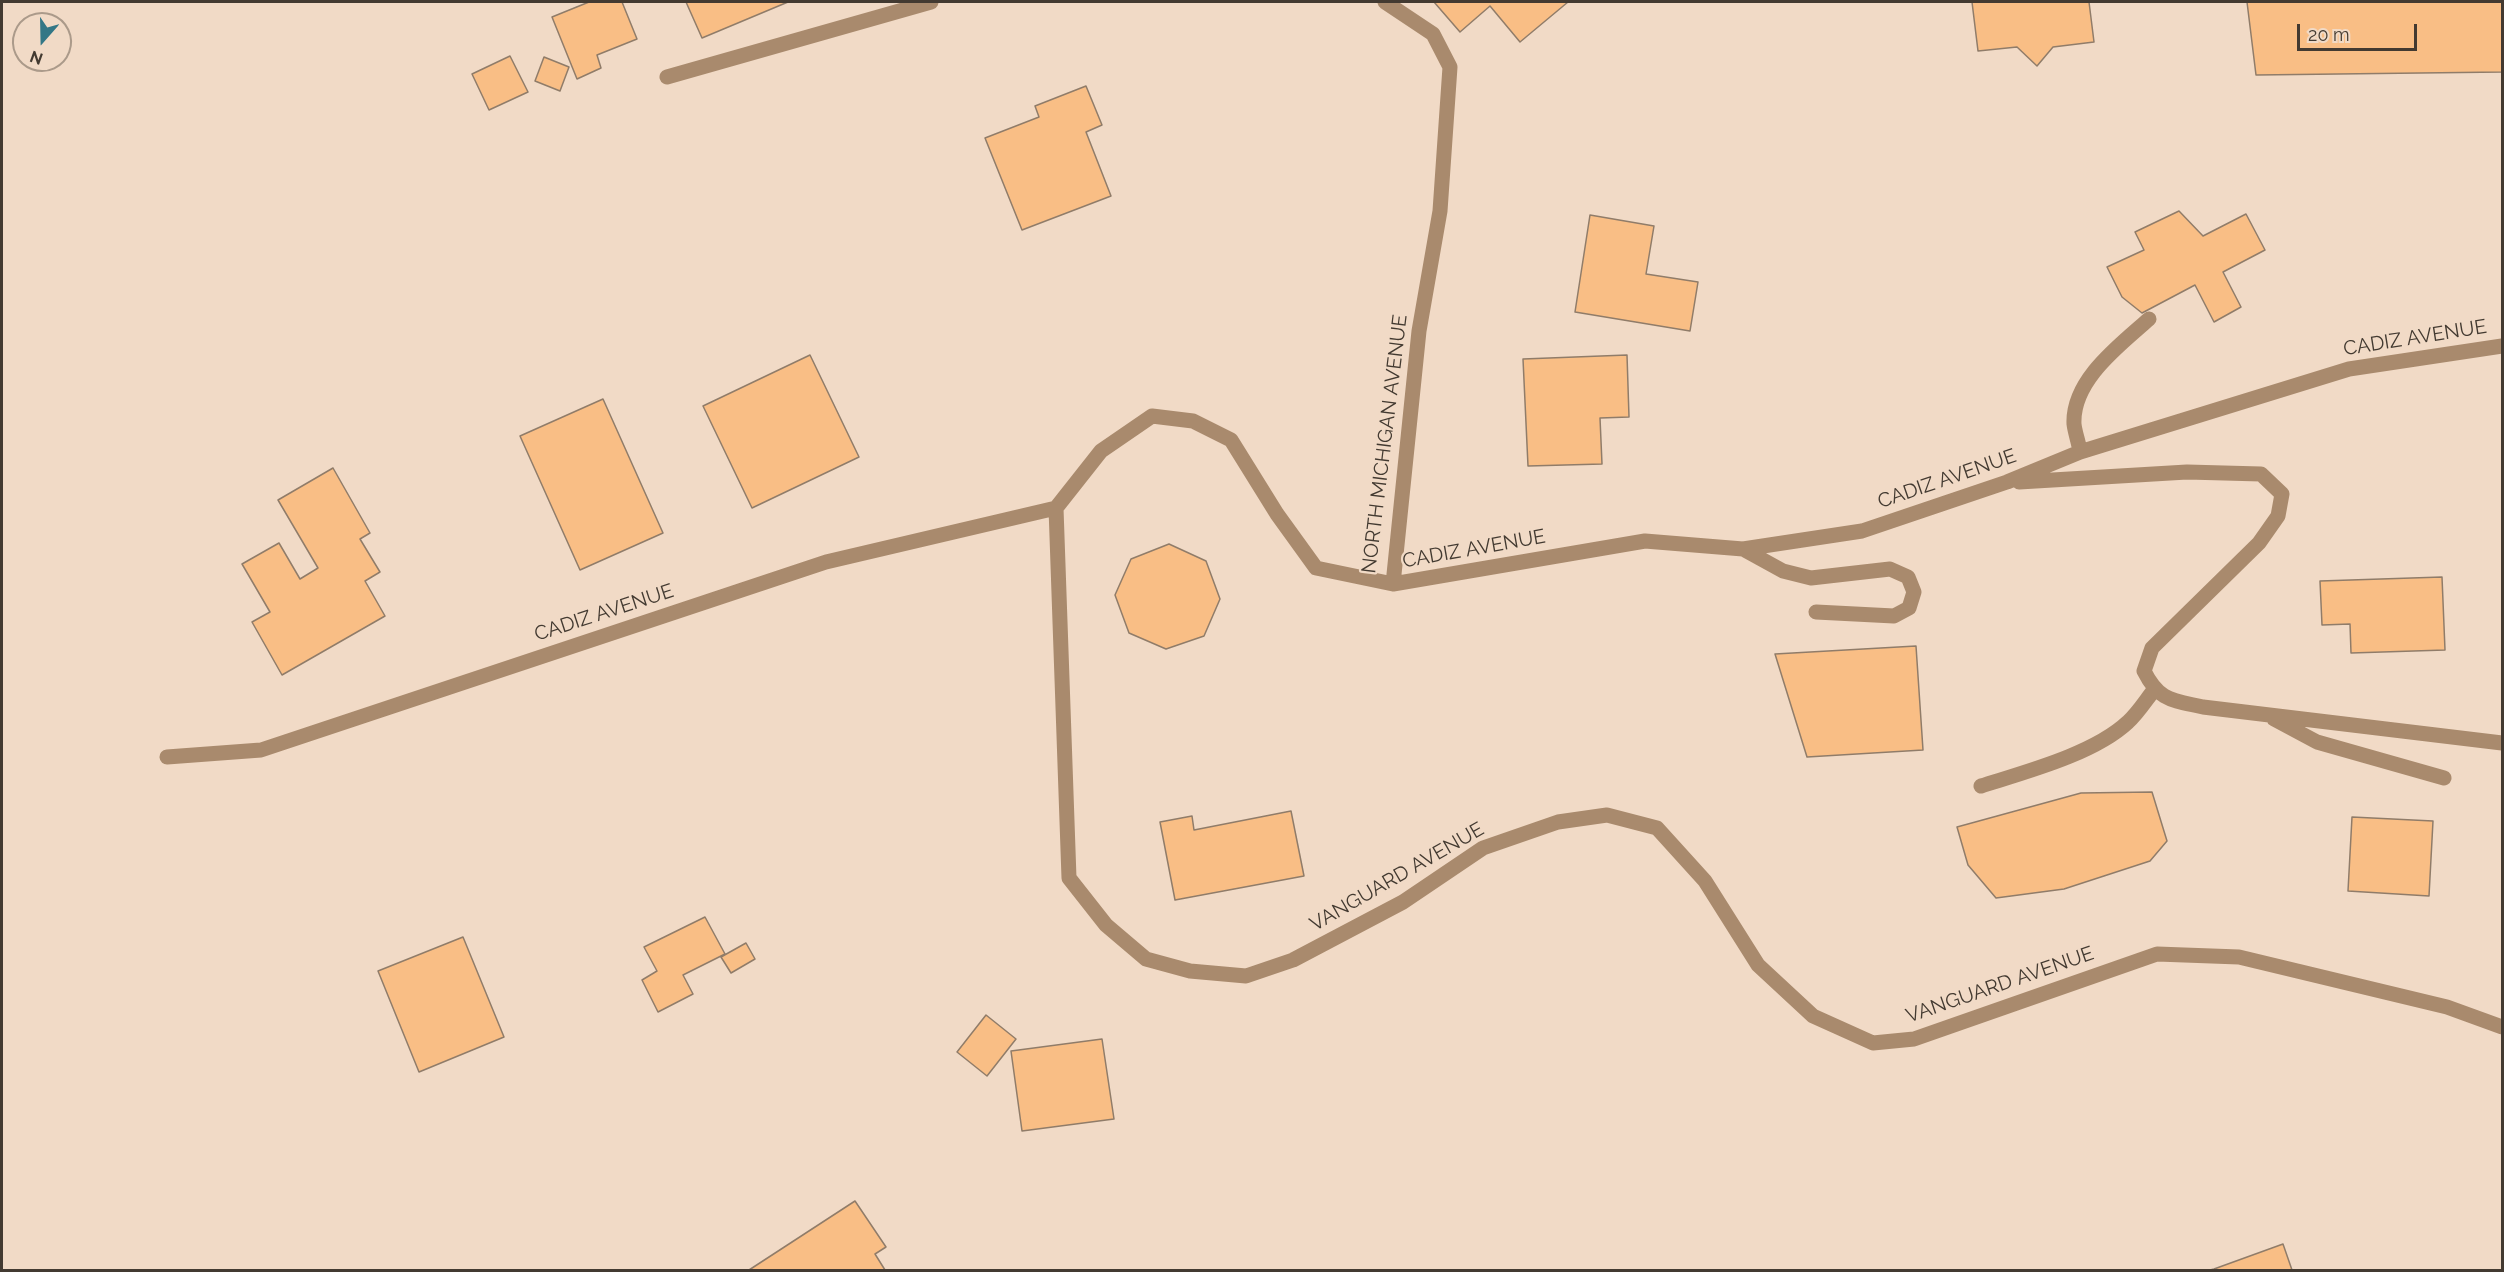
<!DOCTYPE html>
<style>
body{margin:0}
#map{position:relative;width:2504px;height:1272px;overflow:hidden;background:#f1dac6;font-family:Raleway,sans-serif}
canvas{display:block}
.frame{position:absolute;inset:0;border:3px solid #433a31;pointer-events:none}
.north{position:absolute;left:12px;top:12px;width:60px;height:60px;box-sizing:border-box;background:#f1dac6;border:2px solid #ab9a8a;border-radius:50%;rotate:200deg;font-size:16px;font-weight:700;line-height:24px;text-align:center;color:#433a31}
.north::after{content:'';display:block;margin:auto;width:21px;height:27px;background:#337786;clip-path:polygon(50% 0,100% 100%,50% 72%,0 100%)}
.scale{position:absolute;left:2297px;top:24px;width:120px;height:27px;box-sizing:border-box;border:3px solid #433a31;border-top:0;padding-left:8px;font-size:18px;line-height:21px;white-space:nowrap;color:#433a31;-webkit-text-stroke:4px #f1dac6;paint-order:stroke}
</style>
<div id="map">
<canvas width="2504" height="1272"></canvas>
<div class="frame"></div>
<div class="north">N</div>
<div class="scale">20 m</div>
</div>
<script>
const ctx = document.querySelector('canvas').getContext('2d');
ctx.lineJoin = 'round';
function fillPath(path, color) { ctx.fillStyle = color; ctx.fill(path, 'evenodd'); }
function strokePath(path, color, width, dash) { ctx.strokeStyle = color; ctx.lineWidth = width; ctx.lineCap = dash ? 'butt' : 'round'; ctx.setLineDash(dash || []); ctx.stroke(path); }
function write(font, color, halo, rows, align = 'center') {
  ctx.font = font + ' Raleway,sans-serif'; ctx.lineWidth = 4.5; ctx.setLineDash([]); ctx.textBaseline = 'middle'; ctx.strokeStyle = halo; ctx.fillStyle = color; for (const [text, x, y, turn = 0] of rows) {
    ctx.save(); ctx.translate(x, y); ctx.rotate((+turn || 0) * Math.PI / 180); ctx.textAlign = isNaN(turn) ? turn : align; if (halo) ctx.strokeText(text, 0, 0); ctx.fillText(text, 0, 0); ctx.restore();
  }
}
const building = new Path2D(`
 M589 2H622L637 39 597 55 601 68 577 79 552 17Z
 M686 2H788L702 38Z
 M1434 2H1568L1520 42 1490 6 1460 32Z
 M1972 2H2089L2094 42 2053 47 2037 66 2017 47 1978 51Z
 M2247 2H2502V72L2256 75Z
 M510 56 528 92 489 110 472 74Z
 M544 57 569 67 560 91 535 81Z
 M1086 86 1102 125 1086 132 1111 196 1022 230 985 138 1039 117 1035 106Z
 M2179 211 2203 236 2246 214 2265 250 2223 272 2241 307 2214 322 2195 285 2142 313 2122 297 2107 267 2144 250 2135 232Z
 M1590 215 1654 226 1646 274 1698 282 1690 331 1575 312Z
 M810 355 859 457 752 508 703 406Z
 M1627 355 1629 417 1600 418 1602 464 1528 466 1523 359Z
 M603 399 663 533 580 570 520 436Z
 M333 468 370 533 360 539 380 572 365 581 385 616 282 675 252 622 270 612 242 564 279 543 300 579 318 568 278 500Z
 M1169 544 1206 561 1220 599 1204 636 1166 649 1129 633 1115 595 1131 559Z
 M2442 577 2445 650 2351 653 2350 624 2322 625 2320 581Z
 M1916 646 1923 750 1807 757 1775 654Z
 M2152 792 2167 841 2150 861 2064 889 1996 898 1968 865 1957 827 2081 793Z
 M1291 811 1304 876 1175 900 1160 822 1192 816 1194 830Z
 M2352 817 2433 821 2429 896 2348 891Z
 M705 917 725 954 683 975 693 994 658 1012 642 980 657 971 644 947Z
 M463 937 504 1037 419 1072 378 971Z
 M746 943 755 959 731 973 721 957Z
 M986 1015 1016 1039 987 1076 957 1052Z
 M1102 1039 1114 1119 1022 1131 1011 1051Z
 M855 1201 886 1247 875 1254 885 1270H749Z
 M2283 1244 2292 1270H2210L2214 1269Z`);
const minor = new Path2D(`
 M667 77 931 2
 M2080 452C2079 443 2075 433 2074 424 2072 380 2120 345 2149 319
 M2019 482 2187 472 2261 474 2282 494 2278 516 2259 543 2152 648 2144 671C2159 701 2172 700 2203 707L2502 743
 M1056 508 1069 878 1106 925 1146 959 1190 971 1246 976 1293 960 1403 902 1483 848 1558 822 1607 815 1657 828 1705 881 1758 965 1813 1016 1873 1043 1914 1039 2157 954 2239 957 2447 1007 2502 1027
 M1056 508 1101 451 1152 416 1193 421 1231 440 1277 514 1316 568 1393 584 1419 331 1440 211 1450 67 1433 34 1385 2
 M1743 549 1783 571 1811 578 1890 569 1908 577 1914 592 1909 608 1894 616 1816 612
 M1393 584 1645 541 1743 549 1862 531 2007 482 2080 452 2349 369 2502 346
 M2274 719 2317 742 2444 778
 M167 757 261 750 826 562 1056 508
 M1981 786C2025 772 2094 754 2128 722 2138 713 2146 700 2154 690`);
const streetNames = [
 ["CADIZ AVENUE",2415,338,-9],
 ["NORTH MICHIGAN AVENUE",1385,444,-83],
 ["CADIZ AVENUE",1947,479,-19],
 ["CADIZ AVENUE",1474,549,-10],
 ["CADIZ AVENUE",604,613,-18],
 ["VANGUARD AVENUE",1397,877,-30],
 ["VANGUARD AVENUE",2000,985,-19]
];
fillPath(building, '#f9be85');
strokePath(building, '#907c69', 1.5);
strokePath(minor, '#a98a6d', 15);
write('20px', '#433a31', '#f1dac6', streetNames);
</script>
